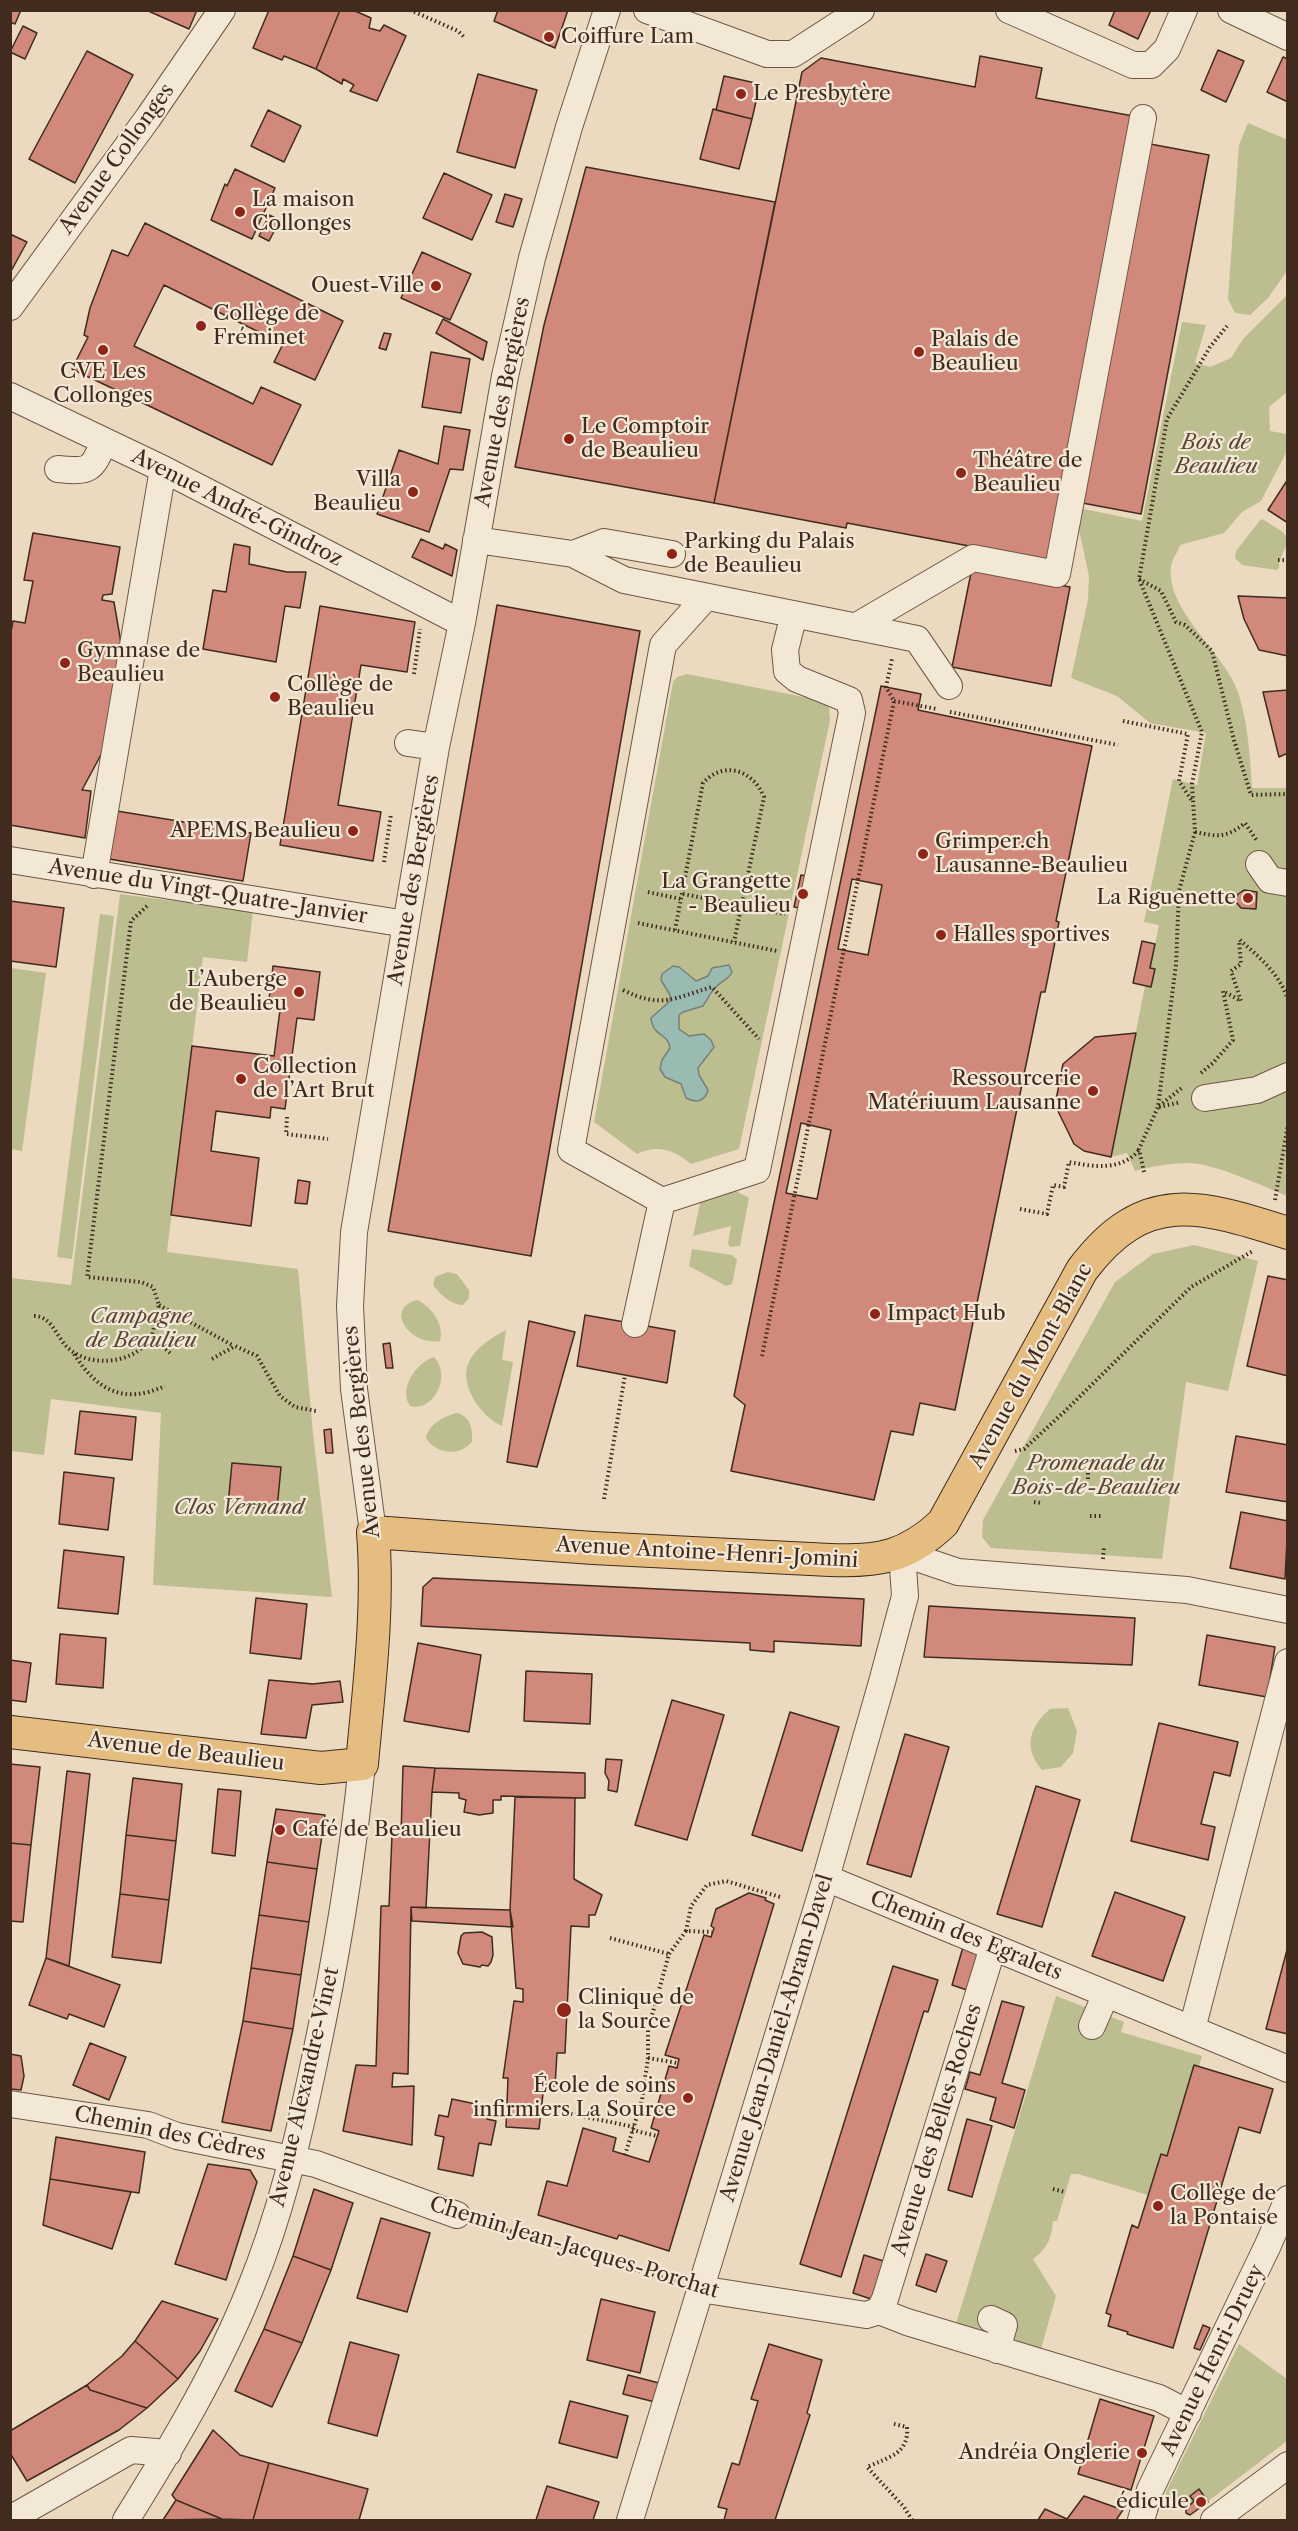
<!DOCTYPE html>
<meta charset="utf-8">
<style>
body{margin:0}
#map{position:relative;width:1298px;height:2531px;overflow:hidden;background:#ecdac0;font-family:"Libre Caslon Text",serif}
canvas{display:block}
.frame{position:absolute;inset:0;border:12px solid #412b1e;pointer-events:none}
</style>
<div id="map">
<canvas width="1298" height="2531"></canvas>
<div class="frame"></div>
</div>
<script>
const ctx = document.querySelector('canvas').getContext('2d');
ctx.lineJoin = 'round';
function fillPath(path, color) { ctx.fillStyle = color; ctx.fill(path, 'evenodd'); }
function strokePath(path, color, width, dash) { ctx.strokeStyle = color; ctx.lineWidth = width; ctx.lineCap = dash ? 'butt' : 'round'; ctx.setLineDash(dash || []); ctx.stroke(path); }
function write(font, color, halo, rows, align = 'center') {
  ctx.font = font + ' "Libre Caslon Text",serif'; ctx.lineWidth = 4.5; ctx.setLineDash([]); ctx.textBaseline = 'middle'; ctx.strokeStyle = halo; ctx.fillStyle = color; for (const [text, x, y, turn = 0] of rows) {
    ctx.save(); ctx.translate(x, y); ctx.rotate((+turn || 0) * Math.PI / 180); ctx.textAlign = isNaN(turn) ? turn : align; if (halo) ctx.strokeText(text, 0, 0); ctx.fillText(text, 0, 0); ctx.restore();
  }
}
const green = new Path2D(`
 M1248 123 1288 140 1287 271 1268 298 1250 315 1235 313 1228 299 1239 145Z
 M1287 295V392L1269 407 1270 431 1287 434V451L1261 501 1242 512 1224 533 1180 545C1178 551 1174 557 1172 562 1161 607 1224 651 1238 692 1248 722 1250 757 1252 788H1287V1196C1263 1186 1215 1164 1190 1163 1172 1163 1152 1166 1135 1171L1127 1153 1111 1157 1145 986 1151 987 1155 969 1150 968 1159 925 1144 922 1173 779 1197 785 1206 733 1150 723 1117 696 1071 678 1088 600 1089 576 1074 507 1142 521 1182 322 1206 325 1195 363 1210 367 1231 358 1243 339Z
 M1261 519C1268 521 1272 526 1278 529 1298 540 1279 550 1279 568L1277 570 1242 565 1235 558 1236 551Z
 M687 674 824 701 829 708 830 720 739 1149 691 1164C674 1150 658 1144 637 1154L594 1122 673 682 677 677Z
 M120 894 253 911 247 962 203 957 167 1252 298 1269 313 1433 332 1597 153 1585 161 1413 51 1399 44 1455 11 1451V1278L71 1285Z
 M100 914 114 916 72 1259 57 1257Z
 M11 968 46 973 22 1151 11 1149Z
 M734 1190 749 1198 740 1246 730 1247 728 1243 731 1226 693 1236 701 1199Z
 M1194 1245 1258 1261 1228 1391 1186 1382 1162 1559 991 1548 982 1537 983 1520 1115 1282 1153 1254Z
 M692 1249 732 1255 737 1260 732 1284 726 1286 689 1266Z
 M448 1272 457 1274 469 1290V1298L463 1305C451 1305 440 1294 433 1285L435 1277Z
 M417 1300C431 1306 445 1325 440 1341 409 1346 384 1308 417 1300Z
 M506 1330 502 1360 513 1362 502 1426C489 1420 478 1408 472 1396 455 1363 478 1345 506 1330Z
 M434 1357C451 1374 436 1412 410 1406 398 1388 417 1362 434 1357Z
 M457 1413C471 1417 473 1429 472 1442 459 1457 436 1454 426 1438 429 1424 444 1416 457 1413Z
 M1068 1708 1077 1731 1073 1753 1061 1767 1042 1770C1023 1748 1029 1727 1050 1709Z
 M1056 1996 1124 2022 1121 2032 1202 2056 1199 2066 1194 2065 1167 2156 1161 2154 1148 2195 1078 2174H1071L1057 2221H1053C1052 2238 1047 2249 1033 2259L1056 2296 1039 2356 954 2330Z
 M1239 2344 1287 2379V2441L1190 2515 1166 2495V2492Z`);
const water = new Path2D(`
 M729 965 732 972C728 980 723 980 717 986 710 992 708 999 703 1006L683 1012 679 1015V1029L689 1036 704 1034 711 1040 714 1047 698 1068 699 1075 708 1090C705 1101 697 1104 686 1098L681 1084 665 1077 660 1069 662 1060 670 1048C668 1032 653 1038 651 1018L670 1001V995L661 980 662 974 673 966 679 967 696 981 708 976 712 968Z`);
const building = new Path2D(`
 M10 10H21L15 24 10 22Z
 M146 10H197L189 29Z
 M269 10H340L316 69 284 56 282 60 253 48Z
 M340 10H353L371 18 369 28 380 31 384 25 406 36 377 101 350 91 354 85 343 79 342 84 316 69Z
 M498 10H568L555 48 494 21Z
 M1115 10H1151L1138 39 1109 25Z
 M23 26 37 33 25 59 10 52Z
 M1218 50 1244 61 1226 102 1201 90Z
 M87 51 133 75 75 183 29 159Z
 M980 56 1042 68 1036 98 1133 116 1054 562 847 523 846 528 714 503 802 72 821 58 975 87Z
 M1283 57 1288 59V102L1267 92Z
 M478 74 537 90 515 168 457 152Z
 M724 76 760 84 752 119 716 110Z
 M713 109 752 119 739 169 700 159Z
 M268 110 301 126 284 162 251 146Z
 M1145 143 1209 155 1141 514 1077 502Z
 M586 167 775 202 714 503 515 467 544 325Z
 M235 169 275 188 252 239 211 220 225 184 227 186Z
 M444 173 492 195 472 240 423 218Z
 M505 194 522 199 513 227 496 222Z
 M269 215 280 220 269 241 259 236Z
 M145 223 343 321 315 380 274 362 283 344 164 285 134 346 253 404 261 387 301 405 272 465 72 369 88 337 84 335 90 308 112 250 128 256Z
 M10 234 27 242 10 273Z
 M422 252 471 274 450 320 401 298Z
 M443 319 487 342 483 360 436 333Z
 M384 333 391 334 386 350 379 348Z
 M431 352 470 359 461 413 422 407Z
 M444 426 470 430 463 470 450 469 429 532 377 514 399 450 438 464Z
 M1288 479V523L1268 510Z
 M33 533 120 547 112 594 103 595 102 600 114 602 122 649 103 751 82 790 91 791 85 838 10 825V637L13 621 25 623 33 581 24 580Z
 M421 539 443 549 445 544 457 550 452 576 412 557Z
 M234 544 250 547 249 564 287 572H306L300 608 285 606 276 662 203 649 213 590 226 592Z
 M972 568 1070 587 1051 686 952 667Z
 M1238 596 1288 598V656L1259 650 1244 619Z
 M497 605 640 631 531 1256 388 1231Z
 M320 606 415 622 407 672 361 665 338 805 381 812 373 861 280 845Z
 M881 686 921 694 918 710 1092 746 1056 921 1059 922 1045 992H1041L955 1410 920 1403 913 1435 891 1431 874 1500 731 1471 745 1405 734 1396Z
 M1288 690V753L1279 757 1263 692Z
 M117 811 251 833 243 881 109 859Z
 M801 875 812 877 805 909 794 907Z
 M852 879 882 885 868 955 838 949Z
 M1244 890 1257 892 1256 909 1241 908 1236 902 1237 895Z
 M10 901 64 908 56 967 10 961Z
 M1142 941 1155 944 1150 968 1155 969 1151 987 1133 983Z
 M273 966 320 972 314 1020 297 1018 285 1109 271 1107 270 1118 216 1111 211 1151 259 1158 251 1226 171 1215 192 1046 274 1056 280 1010 268 1008Z
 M1136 1033 1111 1157 1084 1151 1074 1144 1055 1105 1063 1064 1095 1037Z
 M801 1123 831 1130 817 1199 786 1193Z
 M298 1180 310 1182 307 1204 295 1203Z
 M1268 1276 1288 1280V1376L1247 1366Z
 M585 1315 675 1331 667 1383 577 1366Z
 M529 1321 575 1332 537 1467 507 1462Z
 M390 1343 393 1368H386L383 1344Z
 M80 1411 136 1417 132 1460 75 1454Z
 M331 1429 333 1453H326L324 1430Z
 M1236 1436 1288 1445V1502L1226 1492Z
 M232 1463 281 1467 277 1509 228 1505Z
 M64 1472 114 1478 108 1530 59 1524Z
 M1241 1512 1288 1521 1285 1579 1230 1568Z
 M64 1550 124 1557 118 1614 58 1608Z
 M433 1578 864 1599 861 1646 774 1641V1652L750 1650V1643L421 1626 423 1587Z
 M256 1598 307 1604 301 1659 250 1653Z
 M929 1606 1135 1618 1132 1665 924 1657Z
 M60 1634 106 1638 103 1688 56 1684Z
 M1207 1635 1275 1647 1267 1697 1199 1685Z
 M418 1643 481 1655 469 1732 404 1721Z
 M10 1660 31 1663 26 1702 10 1700Z
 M526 1671 592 1674 590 1724 524 1721Z
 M269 1680 313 1684 340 1681 343 1702 312 1705 306 1738 261 1734Z
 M672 1700 724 1715 687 1840 635 1825Z
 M790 1712 839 1727 802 1851 752 1835Z
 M1159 1723 1238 1742 1230 1776 1214 1772 1201 1824 1215 1827 1208 1860 1131 1841Z
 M905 1734 949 1747 911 1877 867 1864Z
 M606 1759 622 1760 617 1792 608 1790 609 1781 605 1773Z
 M10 1764 40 1767 31 1845 10 1843Z
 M403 1766 435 1768 432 1792 426 1908 411 1907 408 2074 393 2073 392 2087 414 2086 412 2145 343 2131 356 2065 376 2066 381 1906H389L392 1835H401Z
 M435 1768 585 1773V1798L501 1796V1800H493V1813L479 1815 464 1812 466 1800 459 1798V1793L432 1792Z
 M67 1771 90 1774 69 1966 46 1958Z
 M133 1778 182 1784 176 1841 126 1835Z
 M1036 1786 1080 1800 1042 1927 997 1914Z
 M218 1789 241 1791 235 1856 212 1853Z
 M515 1797 575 1798 574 1879 602 1895 595 1915H589V1927L571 1926 565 2053H557L555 2086 544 2085 539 2129 506 2127 508 2078H503L514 2001 523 2002V1989L516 1988 510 1910Z
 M276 1809 325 1815 317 1869 267 1862Z
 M126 1835 176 1841 169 1900 120 1894Z
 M10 1843 31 1845 23 1922 10 1921Z
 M267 1862 317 1869 309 1922 259 1915Z
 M1115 1892 1185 1917 1163 1981 1092 1956Z
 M749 1893 766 1898 765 1900 774 1904 669 2251 619 2235 617 2239 538 2215 547 2181 567 2186 583 2128 616 2138 613 2151 649 2162 659 2131 651 2128 669 2066 677 2068 679 2059 665 2055 704 1935 711 1937 714 1928 711 1926 716 1909Z
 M120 1894 169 1900 161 1963 112 1957Z
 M411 1907 510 1910 513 1927 412 1921Z
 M259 1915 309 1922 301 1975 251 1968Z
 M482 1932 492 1937 493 1955 491 1962 488 1966 482 1965 480 1967 463 1964 458 1953 461 1936 464 1933Z
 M1288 1946V2034L1266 2029Z
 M963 1947 977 1952 980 1959 970 1991 952 1985Z
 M46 1958 120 1985 104 2027 69 2014 67 2019 29 2005Z
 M893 1966 938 1980 928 2012 924 2011 841 2277 800 2264Z
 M251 1968 301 1975 293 2029 243 2021Z
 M1002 2001 1024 2007 1002 2083 1025 2090 1014 2128 990 2120 996 2098 965 2089 970 2072 980 2075Z
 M243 2021 293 2029 271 2131 222 2122Z
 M90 2043 126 2057 109 2100 73 2085Z
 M10 2054 21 2056 24 2076 21 2090 10 2089Z
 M1194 2065 1273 2089 1260 2133 1239 2127 1173 2348 1127 2334 1128 2332 1108 2326 1111 2315 1106 2313 1132 2225 1138 2228 1161 2154 1167 2156Z
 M452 2099 490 2107 487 2119 496 2121 491 2145 479 2143 473 2176 438 2169 444 2137 435 2135 439 2115 448 2117Z
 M967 2119 992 2126 972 2197 948 2190Z
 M56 2137 145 2152 139 2193 50 2179Z
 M208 2164 250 2170 257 2182 226 2280 175 2264Z
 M50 2179 131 2192 112 2249 43 2225Z
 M314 2189 353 2203 331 2270 293 2256Z
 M381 2218 430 2233 407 2312 357 2298Z
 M926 2254 947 2261 936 2292 916 2285Z
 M864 2255 887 2262 874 2300 853 2293Z
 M293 2256 331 2270 302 2343 264 2329Z
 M601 2299 655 2312 640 2373 587 2360Z
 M162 2301 218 2319 200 2351 178 2379 135 2341Z
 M1203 2325 1210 2328 1200 2350 1194 2348Z
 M264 2329 302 2343 272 2407 235 2391Z
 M135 2341 178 2379 147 2408 90 2390 87 2385 122 2356Z
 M350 2342 399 2355 377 2436 328 2423Z
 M769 2344 822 2360 807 2413 810 2415 775 2520H724L727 2509 718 2507 732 2463 739 2465 758 2401 751 2399Z
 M628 2375 663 2384 659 2403 623 2394Z
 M87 2385 90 2390 147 2408 119 2430 27 2481 10 2453V2431Z
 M1100 2399 1154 2416 1131 2490 1078 2474Z
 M570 2401 628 2416 617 2458 559 2443Z
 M213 2430 240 2455 269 2463 253 2520 222 2519 176 2500 172 2495Z
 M269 2463 368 2489 359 2520H253Z
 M547 2486 599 2502 593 2520H536Z
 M1199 2489 1208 2502 1190 2515 1186 2513V2509L1194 2501 1190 2496Z
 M1084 2496 1123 2510 1116 2520H1038L1045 2509 1067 2519Z
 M176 2500 222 2519 163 2520Z`);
const path = new Path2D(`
 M410 10 458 31 464 37
 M1278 560H1288
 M1139 579 1161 591 1176 622 1185 625 1212 651 1234 740 1251 795 1288 794
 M414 674 420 629
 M894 701 937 709
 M950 712 1118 745
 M1123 721 1188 734 1179 781 1192 801
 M1195 832C1218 837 1226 838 1245 823L1257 841
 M384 862 391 814
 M648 892 681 899
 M683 894 785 914
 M147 906 131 921 87 1277 141 1282 153 1287 159 1305 152 1336 172 1355
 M638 923 777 951
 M675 930 703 783C724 760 753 770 764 797L734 942
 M1240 940C1259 957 1280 974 1288 1000
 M623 990C661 1009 674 998 712 987L759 1039
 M1201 1073 1213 1063 1233 1040 1223 991 1241 1001 1231 971 1241 964 1239 940
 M1159 1106 1183 1087
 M1159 1107 1181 1102
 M287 1117 286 1134 328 1139
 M1144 1172 1139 1149 1158 1107 1176 964 1179 891 1195 832 1192 784 1202 732 1139 579 1167 419 1210 347 1227 326
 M1275 1200 1288 1124
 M1020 1209 1047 1214 1053 1185 1064 1187 1069 1162C1093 1167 1122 1171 1139 1150
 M159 1305 234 1346
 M34 1316C51 1316 56 1335 66 1346 84 1365 119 1365 139 1350 144 1346 148 1340 152 1336
 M74 1354C97 1390 123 1405 165 1386
 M762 1356 894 701 886 687 892 659
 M212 1359 235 1346 257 1356 280 1396 295 1407 316 1411
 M1015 1451 1024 1449 1064 1412 1191 1287 1253 1251
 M1088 1479V1470
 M604 1499 625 1375
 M1034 1502 1041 1503
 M1090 1516H1102
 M1103 1559 1104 1547
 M686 1931 691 1906 707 1885 726 1881 780 1897
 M610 1938 669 1954
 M648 2058 678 2063
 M562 2112 634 2127
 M632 2130 657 2136
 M625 2155 642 2100 648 2058V2030L669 1954 686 1931 712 1932
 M1053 2189 1065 2192
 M480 2222 677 2282
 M894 2424 907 2427C909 2454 889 2457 867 2467L904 2507 912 2520`);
const minor = new Path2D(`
 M647 10 767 54H793L861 10
 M1009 10 1133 65H1151L1167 49 1184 10
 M1231 10 1288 37
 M10 307 148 118 222 10
 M10 396 163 469 462 623
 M58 469C90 472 92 471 104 441
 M476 540 573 554 624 580 917 639 949 686
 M573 554 604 542 672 554
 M855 627 973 558 1057 574 1143 118
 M408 743 436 747
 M10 860 406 924
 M1259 864 1270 880 1288 883
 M94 875 163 469
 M1205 1098 1257 1090 1288 1076
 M662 1201 757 1170 852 713 849 700 797 679 787 671 785 650 794 614
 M635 1324 662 1201 571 1150 663 645 706 597
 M373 1532 354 1389 350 1306 354 1232 436 747 462 623 505 376 532 258 569 127 607 10
 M826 1878 1288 2069
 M1092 2026 1106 1994
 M1192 2029 1288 1662
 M10 2104 148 2125 177 2136 316 2164 457 2215
 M700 2289 866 2315 879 2311 907 2322 1159 2398 1188 2413
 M879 2311 885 2299 993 1947
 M991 2319 1004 2325 997 2350
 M10 2519 131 2450 168 2453
 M126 2520C172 2446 217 2371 250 2289 280 2216 298 2140 314 2063 335 1965 352 1864 362 1764
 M630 2520 826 1878 882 1682 905 1596 902 1553 958 1572 1187 1590 1288 1610
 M1141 2520 1150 2490 1268 2245 1288 2199
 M1214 2520 1288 2465`);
const major = new Path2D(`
 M10 1732 321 1768 362 1764C369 1686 379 1610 373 1532L593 1548 830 1560C878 1562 907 1557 943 1523L1082 1270C1144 1187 1200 1205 1288 1233`);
const markers = [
 [549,37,6,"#8f2418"],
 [741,94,6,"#8f2418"],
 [240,212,6,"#8f2418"],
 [436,286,6,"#8f2418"],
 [201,326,6,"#8f2418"],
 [103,350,6,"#8f2418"],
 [919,352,6,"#8f2418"],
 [569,439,6,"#8f2418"],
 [961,473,6,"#8f2418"],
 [413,492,6,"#8f2418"],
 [672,554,6,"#8f2418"],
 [65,663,6,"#8f2418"],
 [275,697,6,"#8f2418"],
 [353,831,6,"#8f2418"],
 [923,854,6,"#8f2418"],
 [803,894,6,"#8f2418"],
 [1248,898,6,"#8f2418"],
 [941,935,6,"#8f2418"],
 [299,992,6,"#8f2418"],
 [241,1079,6,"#8f2418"],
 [1093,1091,6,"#8f2418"],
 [875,1314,6,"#8f2418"],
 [280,1830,6,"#8f2418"],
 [564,2010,8,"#8f2418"],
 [688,2098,6,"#8f2418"],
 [1158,2206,6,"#8f2418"],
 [1142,2453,6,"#8f2418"],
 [1201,2502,6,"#8f2418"]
];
const poiNames = [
 ["Coiffure Lam",561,37],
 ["Le Presbytère",753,94],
 ["La maison",252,200],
 ["Collonges",252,224],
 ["Ouest-Ville",424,286,"right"],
 ["Collège de",213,314],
 ["Fréminet",213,338],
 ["Palais de",931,340],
 ["Beaulieu",931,364],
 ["CVE Les",103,372,"center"],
 ["Collonges",103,396,"center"],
 ["Le Comptoir",581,427],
 ["de Beaulieu",581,451],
 ["Théâtre de",973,461],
 ["Beaulieu",973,485],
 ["Villa",401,480,"right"],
 ["Beaulieu",401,504,"right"],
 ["Parking du Palais",684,542],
 ["de Beaulieu",684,566],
 ["Gymnase de",77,651],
 ["Beaulieu",77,675],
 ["Collège de",287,685],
 ["Beaulieu",287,709],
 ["APEMS Beaulieu",341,831,"right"],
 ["Grimper.ch",935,842],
 ["Lausanne-Beaulieu",935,866],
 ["La Grangette",791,882,"right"],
 ["- Beaulieu",791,906,"right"],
 ["La Riguenette",1236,898,"right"],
 ["Halles sportives",953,935],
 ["L’Auberge",287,980,"right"],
 ["de Beaulieu",287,1004,"right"],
 ["Collection",253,1067],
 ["de l’Art Brut",253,1091],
 ["Ressourcerie",1081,1079,"right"],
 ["Matériuum Lausanne",1081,1103,"right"],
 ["Impact Hub",887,1314],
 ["Café de Beaulieu",292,1830],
 ["Clinique de",578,1998],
 ["la Source",578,2022],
 ["École de soins",676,2086,"right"],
 ["infirmiers La Source",676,2110,"right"],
 ["Collège de",1170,2194],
 ["la Pontaise",1170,2218],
 ["Andréia Onglerie",1130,2453,"right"],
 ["édicule",1189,2502,"right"]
];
const streetNames = [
 ["Avenue Collonges",117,159,-54],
 ["Avenue des Bergières",503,402,-79],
 ["Avenue André-Gindroz",237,508,27],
 ["Avenue des Bergières",414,880,-80],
 ["Avenue du Vingt-Quatre-Janvier",208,892,9],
 ["Avenue du Mont-Blanc",1031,1366,-61],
 ["Avenue des Bergières",362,1432,-96],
 ["Avenue Antoine-Henri-Jomini",707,1553,3],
 ["Avenue de Beaulieu",186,1752,7],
 ["Chemin des Egralets",966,1936,22],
 ["Avenue Jean-Daniel-Abram-Davel",777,2038,-73],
 ["Avenue Alexandre-Vinet",305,2087,-77],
 ["Avenue des Belles-Roches",937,2130,-73],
 ["Chemin des Cèdres",170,2134,12],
 ["Chemin Jean-Jacques-Porchat",574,2248,17],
 ["Avenue Henri-Druey",1213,2360,-64]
];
const parkNames = [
 ["Bois de",1216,443],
 ["Beaulieu",1216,467],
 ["Campagne",141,1317],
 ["de Beaulieu",141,1341],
 ["Promenade du",1096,1464],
 ["Bois-de-Beaulieu",1096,1488],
 ["Clos Vernand",239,1508]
];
fillPath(green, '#bcbe8f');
fillPath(water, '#99bbb2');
strokePath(water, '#768177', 1.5);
fillPath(building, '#d0897b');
strokePath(building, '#412b1e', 1.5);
strokePath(minor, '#6c5746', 28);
strokePath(major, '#412b1e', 34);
strokePath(path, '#412b1e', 4, [1.5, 3]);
strokePath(minor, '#f3e7d6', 26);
strokePath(major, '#e6bd80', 32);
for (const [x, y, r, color] of markers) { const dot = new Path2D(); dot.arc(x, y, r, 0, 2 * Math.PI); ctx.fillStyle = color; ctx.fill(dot); strokePath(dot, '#f3e7d6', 2); }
write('21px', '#412b1e', '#f3e7d6', poiNames, 'left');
write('21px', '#412b1e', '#f3e7d6', streetNames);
write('italic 21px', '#5a4835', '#f3e7d6', parkNames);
</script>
